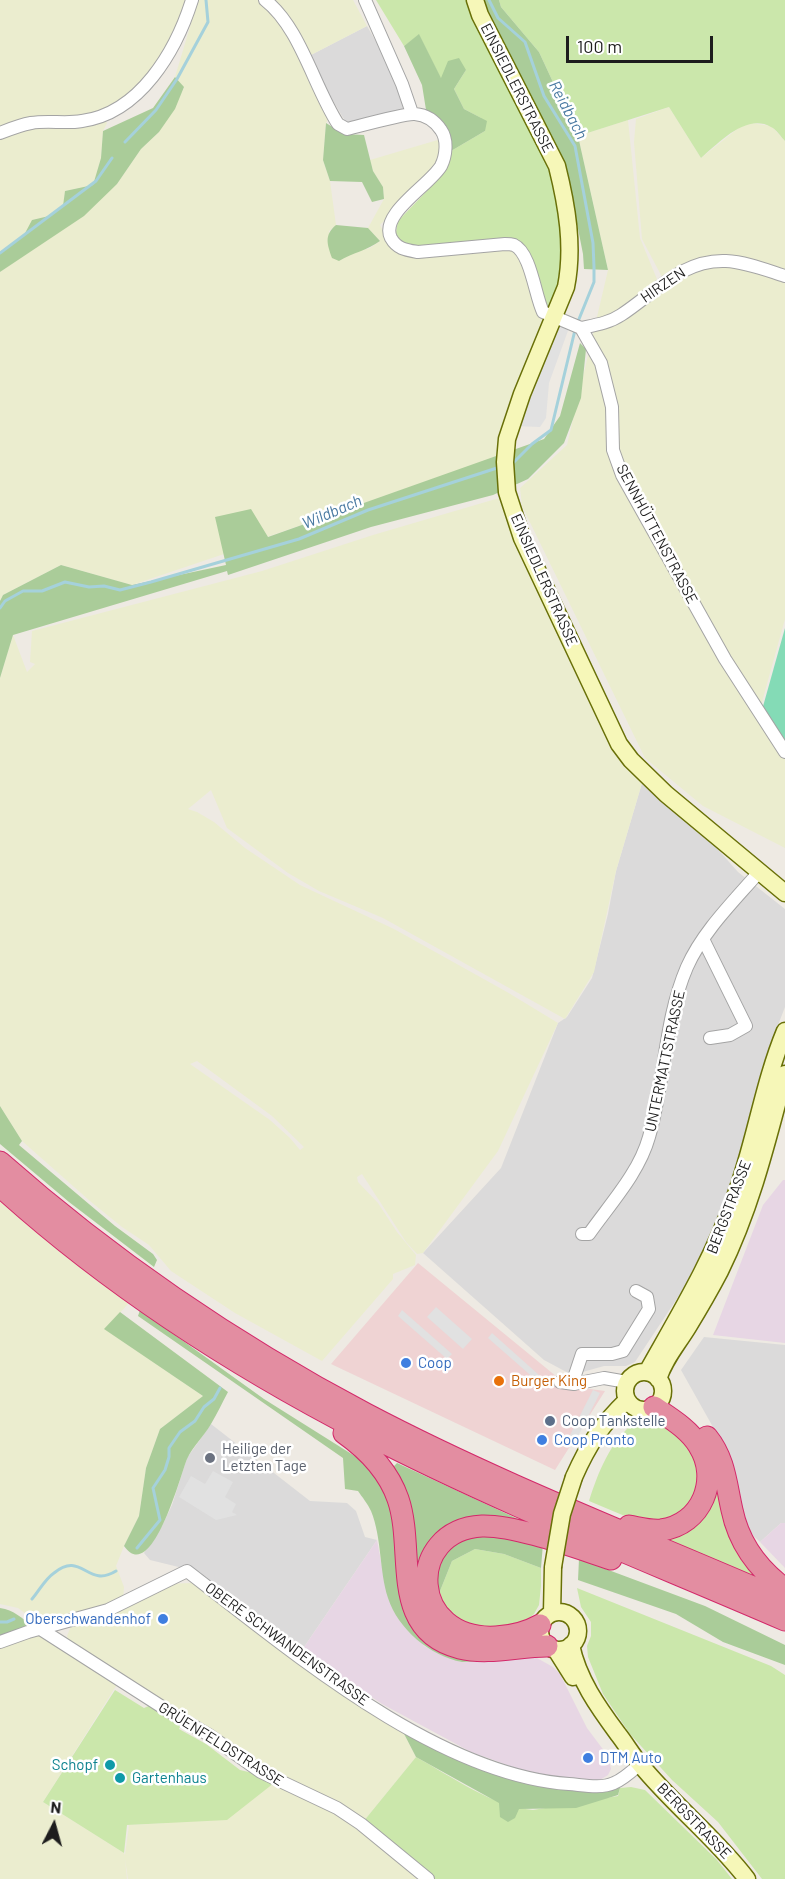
<!DOCTYPE html>
<meta charset="utf-8">
<style>
body{margin:0}
#map{position:relative;width:785px;height:1879px;overflow:hidden;background:#eeeae3;font-family:Barlow,sans-serif}
canvas{display:block}
.north{position:absolute;left:24px;top:1795px;width:60px;height:60px;-webkit-text-stroke:4px #fff;paint-order:stroke;rotate:6deg;font-size:16px;font-weight:700;line-height:24px;text-align:center;color:#1d1d1d}
.north::after{content:'';display:block;margin:auto;width:21px;height:27px;background:#1d1d1d;clip-path:polygon(50% 0,100% 100%,50% 72%,0 100%)}
.scale{position:absolute;left:566px;top:36px;width:147px;height:27px;box-sizing:border-box;border:3px solid #1d1d1d;border-top:0;padding-left:8px;font-size:18px;line-height:21px;white-space:nowrap;color:#1d1d1d;-webkit-text-stroke:4px #fff;paint-order:stroke}
</style>
<div id="map">
<canvas width="785" height="1879"></canvas>
<div class="north">N</div>
<div class="scale">100 m</div>
</div>
<script>
const ctx = document.querySelector('canvas').getContext('2d');
ctx.lineJoin = 'round';
function fillPath(path, color) { ctx.fillStyle = color; ctx.fill(path, 'evenodd'); }
function strokePath(path, color, width, dash) { ctx.strokeStyle = color; ctx.lineWidth = width; ctx.lineCap = dash ? 'butt' : 'round'; ctx.setLineDash(dash || []); ctx.stroke(path); }
function write(font, color, halo, rows, align = 'center') {
  ctx.font = font + ' Barlow,sans-serif'; ctx.lineWidth = 5; ctx.setLineDash([]); ctx.textBaseline = 'middle'; ctx.strokeStyle = halo; ctx.fillStyle = color; for (const [text, x, y, turn = 0] of rows) {
    ctx.save(); ctx.translate(x, y); ctx.rotate((+turn || 0) * Math.PI / 180); ctx.textAlign = isNaN(turn) ? turn : align; if (halo) ctx.strokeText(text, 0, 0); ctx.fillText(text, 0, 0); ctx.restore();
  }
}
const residential = new Path2D(`
 M367 26 399 82 409 111 348 126 307 57Z
 M642 783 713 844 738 872 785 909V1007L768 1051 732 1180 715 1224 684 1288 635 1362 626 1366H604L572 1375 544 1360 423 1253 501 1168 558 1023 567 1017 592 978 608 914 616 871Z
 M704 1337 785 1345V1523H781L760 1542 744 1527 732 1461 681 1370Z
 M211 1424 310 1501 347 1503 356 1511 365 1537 377 1540 302 1650 199 1572 150 1560 144 1553 162 1526 172 1505 187 1458Z`);
const commercial = new Path2D(`
 M418 1263 568 1386 605 1391 555 1470 331 1364Z`);
const industrial = new Path2D(`
 M783 1180H785V1343L713 1335 763 1205Z
 M781 1523H785V1568L760 1542Z
 M377 1540 383 1572 424 1646 454 1660 462 1662 519 1659 527 1657 537 1658 553 1667 560 1674 587 1728 608 1756 611 1769 608 1775 600 1780 589 1782 529 1773 471 1752 382 1704 302 1650Z`);
const farmland = new Path2D(`
 M0 0H190L180 28 135 93 96 115 0 130Z
 M198 0H259L269 6 285 25 330 116 326 123 323 160 330 181 336 225 329 231 339 261 354 252 370 248 380 241 368 228 384 199 383 187 373 171 370 160 441 139 438 165 380 225 389 242 508 249 516 252 522 258 538 313 544 323 499 456 267 537 216 517 224 554 132 585 61 565 3 595 0 601V272L117 184 141 149 159 132 184 88 175 77Z
 M271 0H353L367 26 307 57Z
 M669 107 701 158 741 126 750 123 771 126 785 141V275L724 258 694 259 662 277 642 239 634 142 636 119Z
 M103 118 107 123 103 131 101 158 93 185 65 191 64 206 49 216 32 220 24 235 0 252V135L11 131Z
 M628 120 640 238 661 289 682 274 730 264 785 279V619L760 709 785 756V848L703 806 645 758 522 506 520 488 567 445 608 270 578 136Z
 M506 496 621 759 642 783 616 871 594 972 565 1019 383 918 319 891 288 873 227 828 211 790 188 809 197 812 214 822 245 848 300 885 394 929 507 992 558 1023 498 1151 423 1253 417 1254 406 1242 362 1174 357 1177 358 1182 378 1203 397 1232 416 1255 415 1265 393 1274V1279L322 1361 235 1313 171 1271 149 1245 122 1227 90 1201 22 1141 0 1106V678L13 635 27 672 35 664 30 662 32 631 262 571 373 535ZM197 1061 272 1116 304 1147 300 1150 290 1138 270 1120 190 1064Z
 M0 1196 129 1303 105 1329 203 1396 160 1429 146 1468 139 1516 124 1546 116 1566 124 1587 123 1600 41 1625 18 1608 0 1604Z
 M192 1583 197 1585 401 1728 416 1757 363 1822 287 1782 69 1642 67 1636 71 1626 166 1584Z
 M38 1634 118 1683 43 1802 124 1853 125 1855 129 1825 166 1823 274 1783 334 1810 424 1879H128L125 1859 127 1879H0V1644Z`);
const grass = new Path2D(`
 M376 0H472L555 170 568 246 552 314 544 303 516 241 417 250 395 238 398 221 444 173 451 151 485 131 481 118 464 109 454 89 466 70 441 79 419 35 404 46Z
 M499 0H785V141C781 137 776 129 771 127 746 113 719 143 701 158L669 107 578 136 539 52 501 7Z
 M653 1420 695 1431 758 1578 660 1536 639 1522 589 1501C598 1473 610 1441 635 1422Z
 M475 1549 504 1554 541 1568V1586L539 1605 534 1614 525 1622 510 1627 477 1629 447 1613 438 1596 452 1561Z
 M577 1588 771 1666 785 1675V1879H762L718 1822 672 1780 630 1734 603 1694 588 1657 587 1646 591 1636V1622L581 1607Z
 M115 1690 144 1708 151 1705 182 1723 179 1729 206 1744 240 1770 257 1774 274 1783 227 1820 127 1825 124 1853 43 1802Z
 M416 1757C451 1776 493 1807 533 1810L618 1796 620 1788 631 1787 645 1790 717 1860 732 1879H431L363 1822Z`);
const forest = new Path2D(`
 M483 0H499L501 7 539 52 578 136 608 270 584 269 583 254 566 168Z
 M419 34 441 78 448 61 459 58 466 70 454 89 464 109 487 121 485 131 451 151 427 116 422 85 404 46Z
 M175 77 184 87 175 109 159 132 141 149 117 184 84 216 0 272V252L24 235 32 220 49 216 63 206 65 191 93 185 101 158 103 131 153 108Z
 M326 123 344 134 364 135 373 171 383 187 384 199 372 202 362 182 330 181 323 160Z
 M336 225 368 228 380 241C368 250 352 253 339 261L332 258C327 244 324 235 336 225Z
 M580 343 586 349 581 398 564 443 528 479 493 495 371 527 228 575 227 571 13 635 0 678V601L3 595 61 565 132 585 226 565 215 517 251 509 268 537 544 439 560 416Z
 M0 1106 22 1141 19 1145 115 1226 153 1254 157 1260 154 1267 69 1202 0 1144Z
 M140 1310 264 1399 369 1465 387 1488 407 1607 527 1653 519 1659 462 1662C430 1656 398 1629 388 1598 379 1570 382 1538 371 1511 368 1504 362 1497 358 1491L345 1489 343 1458 138 1316Z
 M120 1312 228 1392C222 1403 217 1414 211 1424 204 1436 193 1446 187 1459 181 1473 152 1586 124 1546L139 1516 146 1468 160 1429 203 1396 104 1329Z
 M397 1463 544 1531 541 1568 504 1554 475 1549 452 1561 438 1596 412 1565C414 1524 417 1504 392 1468Z
 M579 1559 705 1606 785 1645V1665L723 1642 676 1614 578 1580Z
 M0 1608C14 1610 22 1618 33 1627L0 1639Z
 M401 1728 576 1790 620 1788 618 1795 576 1808 519 1809 515 1818 508 1822 500 1817 499 1803 416 1757Z`);
const pitch = new Path2D(`
 M785 628V742L762 710Z`);
const parking = new Path2D(`
 M554 324 569 328 549 383 546 418 540 427 514 426Z
 M436 1307 472 1339 463 1349 427 1317Z
 M402 1310 452 1354 447 1359 398 1316Z
 M492 1333 548 1383 544 1387 488 1338Z
 M593 1390 600 1393 573 1446 566 1443Z
 M213 1471 233 1482 225 1497 236 1504 232 1512 237 1515 216 1520 179 1497 191 1476 205 1484Z`);
const stream = new Path2D(`
 M489 0 498 18 525 42 544 96 575 146 593 243 594 267V282L577 324
 M125 142 156 110 177 79 208 22 206 0
 M0 253 96 181 112 158
 M512 464 532 444 551 430 575 330
 M0 608 5 601 23 591H42L65 582 89 587 104 586 120 590 151 582 299 539 368 510 500 467
 M137 1548 160 1520 153 1488 165 1470 169 1457V1448L180 1432 195 1421 204 1407 214 1399 220 1388
 M32 1599C39 1591 45 1579 54 1573 82 1550 87 1589 116 1571
 M0 1622H7L14 1619`);
const minor = new Path2D(`
 M265 0C300 27 314 87 338 124L347 129C359 126 406 113 415 114 426 115 435 121 441 130 448 140 446 156 441 166 430 185 379 214 391 238 397 249 406 250 418 252L505 244C508 244 511 244 514 245 531 253 535 296 543 312L581 328 601 363 612 407 613 450 622 475 725 659 785 752
 M365 0 402 84 412 113
 M0 133C10 129 20 125 31 123 48 120 65 124 82 121 140 113 176 51 192 0
 M581 328C595 325 609 323 621 315 655 293 682 259 726 261 746 262 766 270 785 276
 M703 939 746 1026 730 1035 710 1038
 M582 1234H589C610 1204 639 1173 649 1137 665 1082 664 1020 687 967 703 931 734 901 759 872
 M560 1382 574 1384 604 1378 627 1382
 M574 1384 575 1375 582 1354H612L623 1351 649 1309 647 1297 636 1291
 M42 1630 170 1712 209 1735 261 1772 337 1808 361 1824 428 1879
 M0 1642 28 1632 108 1610 187 1571C290 1650 436 1775 569 1784 583 1785 601 1789 614 1783 624 1779 632 1771 640 1764`);
const secondary = new Path2D(`
 M475 0 480 15 557 166C567 206 574 247 566 287L522 394 507 439 505 462 507 492 522 538 619 744 631 760 666 794 785 893
 M647 1372C679 1315 713 1259 735 1197 755 1143 763 1084 785 1031
 M625 1391a19 19 0 1 1 38 0a19 19 0 1 1-38 0Z
 M658 1379C665 1358 677 1345 688 1327 699 1309 710 1290 720 1271 751 1208 767 1142 785 1074
 M574 1477C588 1445 602 1424 627 1400
 M540 1631a19 19 0 1 1 38 0a19 19 0 1 1-38 0Z
 M552 1613 553 1567
 M571 1645C578 1679 598 1707 618 1734 626 1744 632 1755 640 1764 673 1805 715 1837 747 1879
 M556 1650 573 1677`);
const motorway = new Path2D(`
 M0 1162C112 1261 234 1344 366 1414 501 1485 645 1540 785 1601
 M0 1186C108 1284 233 1365 363 1432 500 1503 644 1559 785 1620
 M344 1433C368 1450 388 1470 398 1499 416 1551 388 1630 460 1648 488 1655 519 1646 547 1646
 M707 1437C725 1459 726 1484 732 1510 739 1544 758 1569 785 1589
 M629 1526C640 1528 650 1531 661 1530 702 1525 720 1479 699 1446 689 1429 670 1418 654 1407
 M540 1625C526 1633 512 1636 496 1637 409 1642 404 1530 482 1526 516 1525 577 1548 611 1559`);
const secondaryBridge = new Path2D(`
 M553 1567 562 1514 574 1477`);
const markers = [
 [406,1363,6,"#3f7fe0"],
 [499,1381,6,"#e8710a"],
 [550,1421,6,"#5c6f8a"],
 [542,1440,6,"#3f7fe0"],
 [210,1458,6,"#6b7280"],
 [163,1619,6,"#3f7fe0"],
 [588,1758,6,"#3f7fe0"],
 [110,1765,6,"#0f9aa8"],
 [120,1778,6,"#0f9aa8"]
];
const streetNames = [
 ["EINSIEDLERSTRASSE",517,88,63],
 ["HIRZEN",663,285,-34],
 ["SENNHÜTTENSTRASSE",657,534,62],
 ["EINSIEDLERSTRASSE",544,580,66],
 ["UNTERMATTSTRASSE",665,1061,-78],
 ["BERGSTRASSE",729,1207,-69],
 ["OBERE SCHWANDENSTRASSE",287,1644,36],
 ["GRÜENFELDSTRASSE",221,1744,32],
 ["BERGSTRASSE",694,1821,46]
];
const shopNames = [
 ["Coop",418,1363],
 ["Coop Pronto",554,1440],
 ["Oberschwandenhof",151,1619,"right"],
 ["DTM Auto",600,1758]
];
const foodNames = [
 ["Burger King",511,1381]
];
const serviceNames = [
 ["Coop Tankstelle",562,1421]
];
const worshipNames = [
 ["Heilige der",222,1449],
 ["Letzten Tage",222,1466]
];
const cultureNames = [
 ["Schopf",98,1765],
 ["Gartenhaus",132,1778,"left"]
];
const waterNames = [
 ["Reidbach",568,110,62],
 ["Wildbach",332,512,-23]
];
fillPath(residential, '#dbdada');
fillPath(commercial, '#efd3d3');
fillPath(industrial, '#e7d6e4');
fillPath(farmland, '#ebedcf');
fillPath(grass, '#cbe7ab');
fillPath(forest, '#ac9');
fillPath(pitch, '#84dbb6');
fillPath(parking, '#e1e1e1');
strokePath(stream, '#a5d1db', 3);
strokePath(minor, '#a4a4a4', 14);
strokePath(secondary, '#697008', 19);
strokePath(motorway, '#d3296a', 23);
strokePath(minor, '#fff', 12);
strokePath(secondary, '#f6f7b8', 16);
strokePath(motorway, '#e38da1', 21);
strokePath(secondaryBridge, '#697008', 19, []);
strokePath(secondaryBridge, '#f6f7b8', 16);
for (const [x, y, r, color] of markers) { const dot = new Path2D(); dot.arc(x, y, r, 0, 2 * Math.PI); ctx.fillStyle = color; ctx.fill(dot); strokePath(dot, '#fff', 2); }
write('15px', '#1d1d1d', '#fff', streetNames);
write('15px', '#366cbe', '#fff', shopNames, 'left');
write('15px', '#c56008', '#fff', foodNames, 'left');
write('15px', '#4e5e75', '#fff', serviceNames, 'left');
write('15px', '#5b616d', '#fff', worshipNames, 'left');
write('15px', '#0d838f', '#fff', cultureNames, 'right');
write('italic 16px', '#4a7aa2', '#fff', waterNames);
</script>
